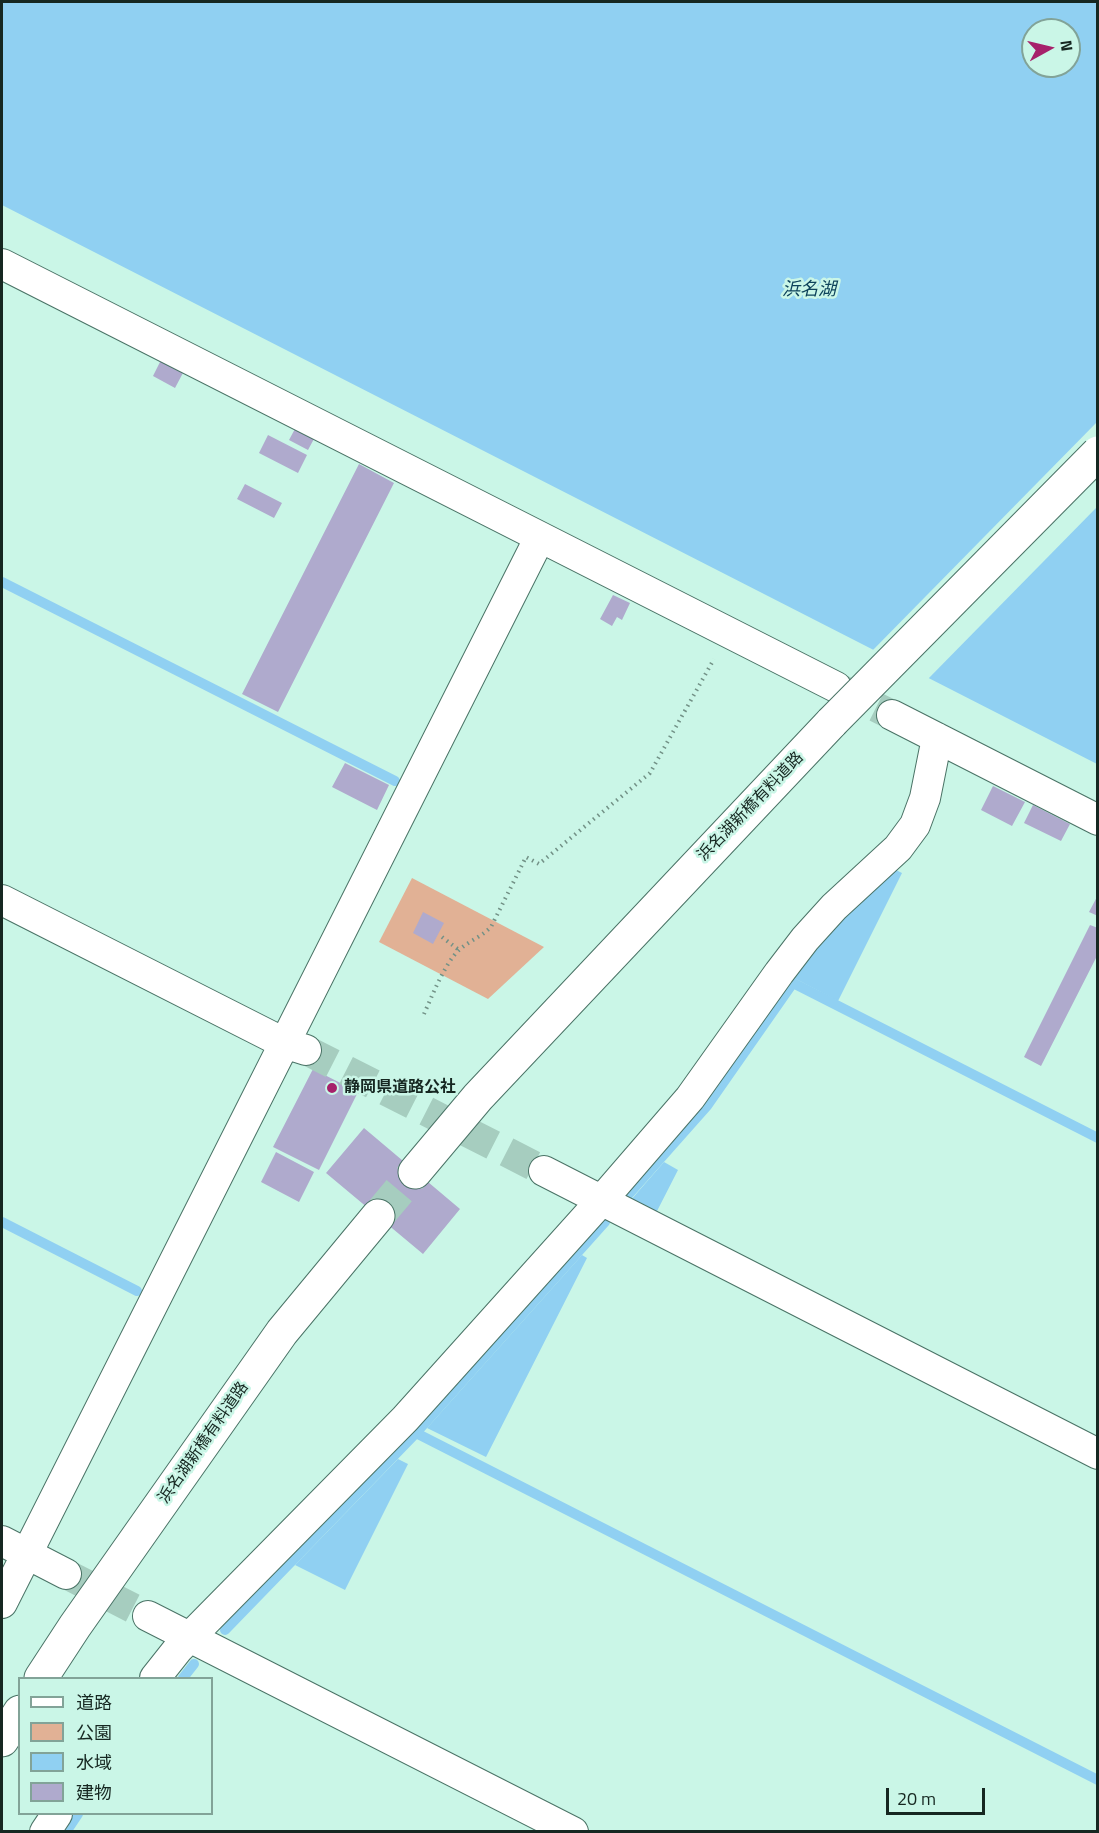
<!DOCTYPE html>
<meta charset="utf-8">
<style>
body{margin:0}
#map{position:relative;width:1099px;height:1833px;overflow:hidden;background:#caf6e7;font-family:"Titillium Web","Noto Sans JP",sans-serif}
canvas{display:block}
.frame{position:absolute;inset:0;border:3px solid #162721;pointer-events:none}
.legend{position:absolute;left:18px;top:1677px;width:195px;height:138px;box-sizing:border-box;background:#caf6e7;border:2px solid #82a398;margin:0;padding:8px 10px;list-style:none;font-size:18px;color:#162721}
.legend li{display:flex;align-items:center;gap:12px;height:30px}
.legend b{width:30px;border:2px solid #82a398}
.north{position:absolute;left:1021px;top:18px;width:60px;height:60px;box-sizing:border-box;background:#caf6e7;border:2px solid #82a398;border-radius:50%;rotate:82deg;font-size:16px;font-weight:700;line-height:24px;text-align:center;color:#162721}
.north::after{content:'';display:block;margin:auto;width:21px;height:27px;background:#a6216b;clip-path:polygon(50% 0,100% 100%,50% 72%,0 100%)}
.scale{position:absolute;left:886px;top:1788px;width:99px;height:27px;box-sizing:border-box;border:3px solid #162721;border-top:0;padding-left:8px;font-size:18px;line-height:21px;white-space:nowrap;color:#162721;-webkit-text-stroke:4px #caf6e7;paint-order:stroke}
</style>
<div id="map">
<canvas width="1099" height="1833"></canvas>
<div class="frame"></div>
<ul class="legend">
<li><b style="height:8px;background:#fff"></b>道路</li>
<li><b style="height:16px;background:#e1b195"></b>公園</li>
<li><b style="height:16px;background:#90d0f2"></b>水域</li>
<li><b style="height:16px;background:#afaacd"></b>建物</li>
</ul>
<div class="north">N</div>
<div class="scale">20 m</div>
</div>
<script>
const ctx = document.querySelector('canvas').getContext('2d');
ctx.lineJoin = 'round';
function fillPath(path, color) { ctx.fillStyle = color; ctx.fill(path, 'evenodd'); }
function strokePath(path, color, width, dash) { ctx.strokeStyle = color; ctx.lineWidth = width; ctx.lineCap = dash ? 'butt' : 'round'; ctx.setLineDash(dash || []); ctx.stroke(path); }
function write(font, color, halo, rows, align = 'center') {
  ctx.font = font + ' "Titillium Web","Noto Sans JP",sans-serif'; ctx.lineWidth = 5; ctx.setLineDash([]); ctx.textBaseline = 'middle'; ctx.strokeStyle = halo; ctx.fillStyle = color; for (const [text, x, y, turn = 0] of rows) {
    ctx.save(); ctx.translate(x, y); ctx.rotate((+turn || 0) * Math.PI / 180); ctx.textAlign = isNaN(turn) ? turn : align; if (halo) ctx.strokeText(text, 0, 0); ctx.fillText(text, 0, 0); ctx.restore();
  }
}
const green = new Path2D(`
 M412 878 544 947 488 999 379 942Z`);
const water = new Path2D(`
 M2 2H1097V764L2 205ZM1033 30H1069V66H1033Z
 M896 870 902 873 838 1001 794 978 817 949 844 918Z
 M664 1162 678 1170 655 1215 630 1201Z
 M582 1255 587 1258 486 1457 427 1428Z
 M398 1459 408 1464 345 1590 295 1565Z`);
const pier = new Path2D(`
 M1097 422V507L927 680 871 652Z`);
const stream = new Path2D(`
 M2 582 395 781
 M628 1195 707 1106 793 983 1098 1138
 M2 1222 137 1291
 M416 1433 1098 1780
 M225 1630 416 1433 605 1222
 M183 1678 194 1664
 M66 1832 78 1814`);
const building = new Path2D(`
 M161 360 184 371 175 388 153 376Z
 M296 427 315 437 308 450 289 440Z
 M268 435 307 455 298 473 259 453Z
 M359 464 394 483 278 712 242 694Z
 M245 484 282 503 274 518 237 499Z
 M613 595 630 603 622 620 617 617 612 626 600 619Z
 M345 763 389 785 377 810 332 787Z
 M993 786 1025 802 1012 826 981 810Z
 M1033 805 1070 824 1061 841 1024 823Z
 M1098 895V916L1089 912Z
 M423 912 444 923 433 944 413 933Z
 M1090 925 1098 928V954L1041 1066 1024 1057Z
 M313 1069 358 1092 319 1170 273 1147Z
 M364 1128 460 1209 423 1254 326 1173Z
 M276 1152 314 1172 299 1202 261 1182Z`);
const streetTunnel = new Path2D(`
 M836 687 892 715
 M306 1050 544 1171
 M66 1574 148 1616`);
const secondaryTunnel = new Path2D(`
 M378 1216 415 1172`);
const path = new Path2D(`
 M442 937 459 950
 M424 1014C432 996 445 963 459 950 469 941 481 937 491 927L526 857 539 864 650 773 714 659`);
const street = new Path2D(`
 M2 264 836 687
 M892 715 1098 820
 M2 900 284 1043 306 1050
 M544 1171 1098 1454
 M2 1541 66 1574
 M2 1603 540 537
 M148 1616 573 1832
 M155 1678 178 1649 405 1419 601 1201 690 1098 779 973 805 939 834 907 898 848 915 825 925 798 937 738
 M45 1832 57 1814`);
const secondary = new Path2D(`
 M415 1172 478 1097 832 722
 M41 1678 75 1626 282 1332 378 1216
 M2 1740 20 1712`);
const secondaryBridge = new Path2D(`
 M832 722 1098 453`);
const markers = [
 [332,1088,6,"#a6216b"]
];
const streetNames = [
 ["浜名湖新橋有料道路",751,807,-46],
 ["浜名湖新橋有料道路",204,1443,-55]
];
const poiNames = [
 ["静岡県道路公社",344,1088]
];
const waterNames = [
 ["浜名湖",809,291]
];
fillPath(green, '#e1b195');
fillPath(water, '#90d0f2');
fillPath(pier, '#caf6e7');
strokePath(stream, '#90d0f2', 10);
fillPath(building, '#afaacd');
strokePath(streetTunnel, '#a6cdbf', 30, [30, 15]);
strokePath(secondaryTunnel, '#a6cdbf', 33, [33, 16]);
strokePath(street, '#4a7366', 32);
strokePath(secondary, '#4a7366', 35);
strokePath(path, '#729186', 4, [1.5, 4.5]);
strokePath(street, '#fff', 30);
strokePath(secondary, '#fff', 33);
strokePath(secondaryBridge, '#4a7366', 35, []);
strokePath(secondaryBridge, '#fff', 33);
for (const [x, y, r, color] of markers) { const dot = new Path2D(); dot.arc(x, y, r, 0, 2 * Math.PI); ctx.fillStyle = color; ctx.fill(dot); strokePath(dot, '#caf6e7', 2); }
write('16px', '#162721', '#caf6e7', streetNames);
write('bold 16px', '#162721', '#caf6e7', poiNames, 'left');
write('italic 18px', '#0e435b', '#caf6e7', waterNames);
</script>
